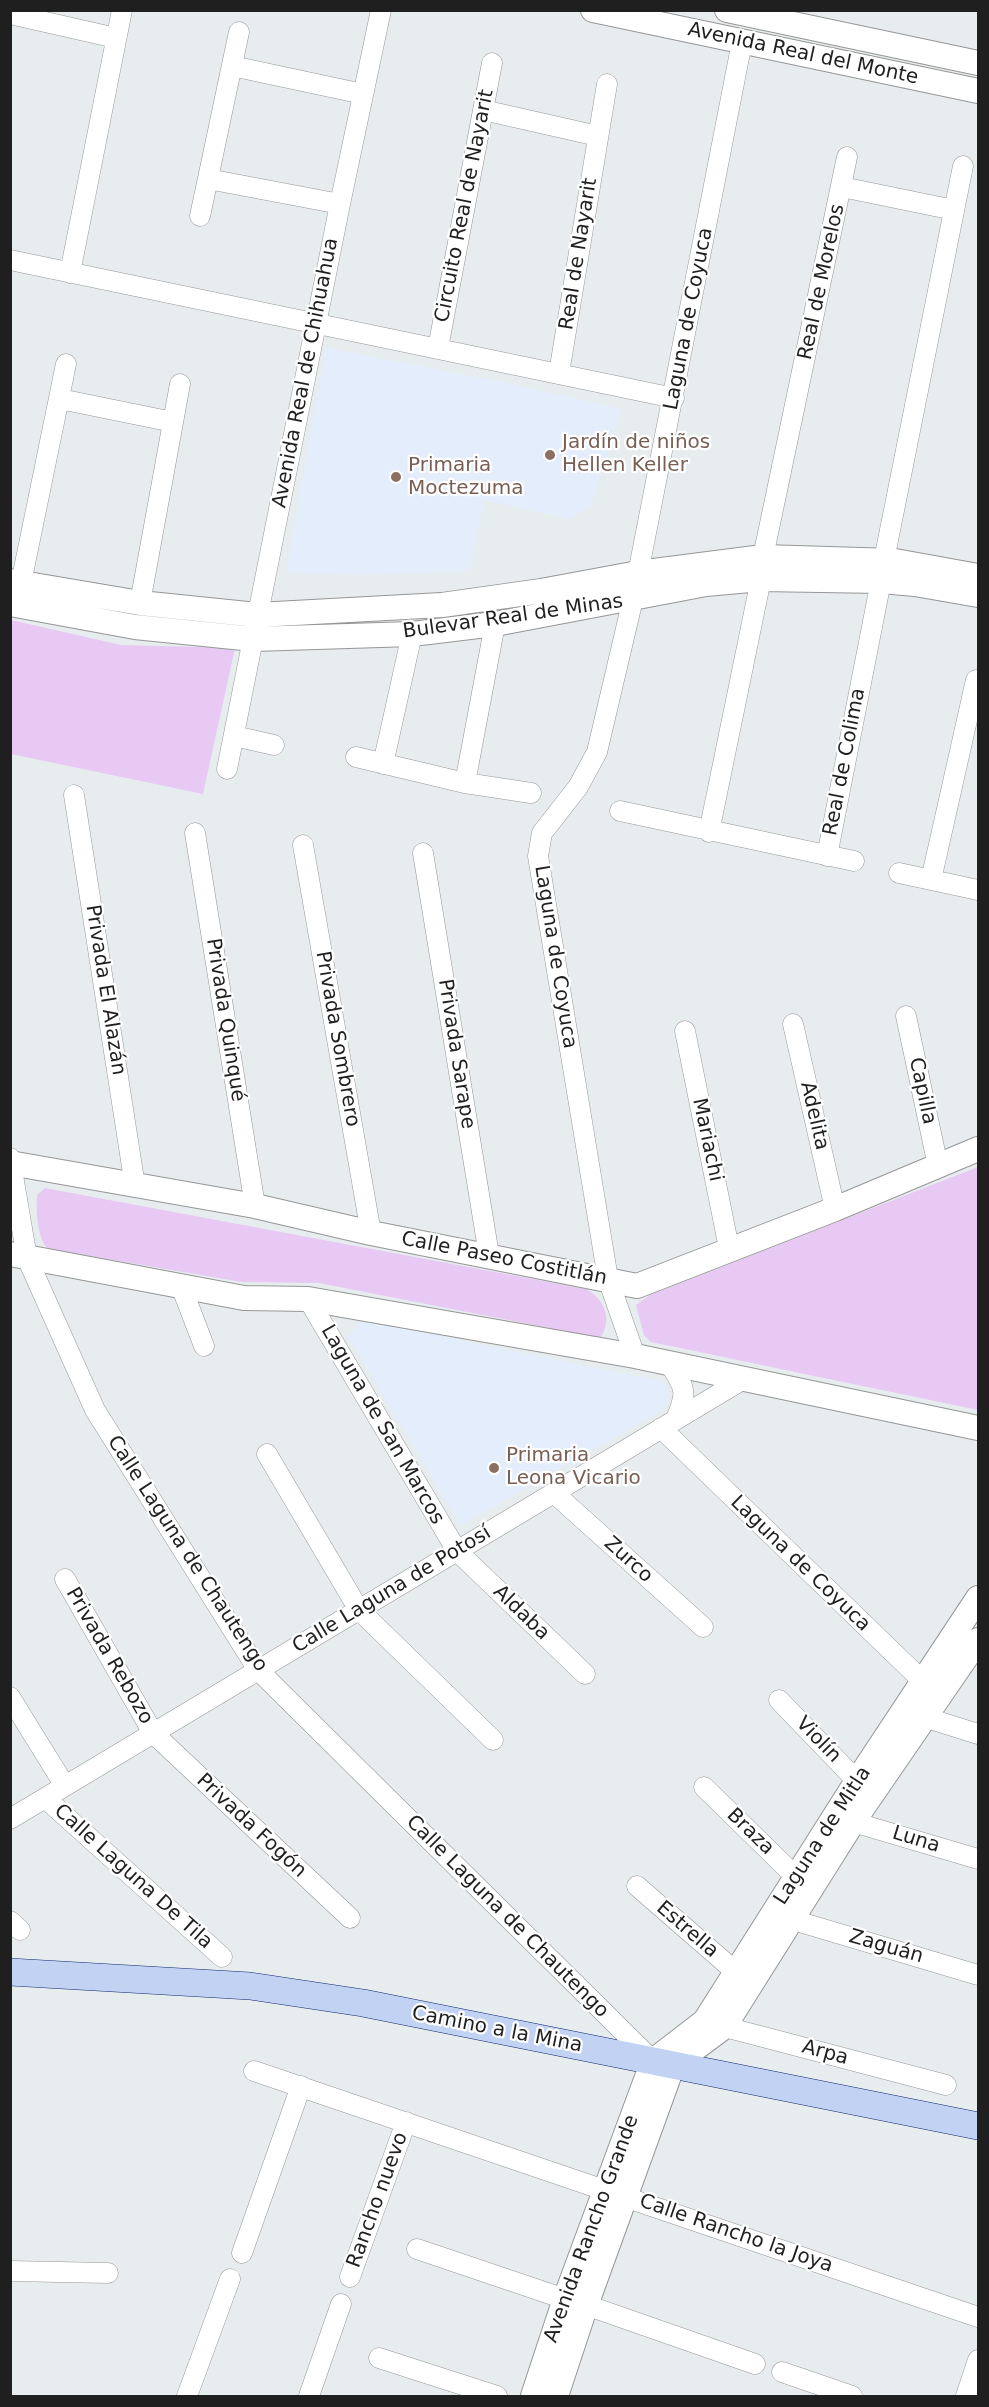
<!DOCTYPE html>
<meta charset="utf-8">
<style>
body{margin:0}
#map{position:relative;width:989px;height:2407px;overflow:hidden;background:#e7edef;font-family:"DejaVu Sans",sans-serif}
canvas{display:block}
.frame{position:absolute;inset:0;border:12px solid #1f1f1f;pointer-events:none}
</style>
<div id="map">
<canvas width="989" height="2407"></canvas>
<div class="frame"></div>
</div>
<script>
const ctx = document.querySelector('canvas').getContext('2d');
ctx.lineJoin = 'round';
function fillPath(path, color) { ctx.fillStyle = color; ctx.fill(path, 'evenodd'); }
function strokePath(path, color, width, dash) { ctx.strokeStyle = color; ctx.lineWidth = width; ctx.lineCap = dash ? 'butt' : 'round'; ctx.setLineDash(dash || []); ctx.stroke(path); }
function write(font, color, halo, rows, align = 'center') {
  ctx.font = font + ' "DejaVu Sans",sans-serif'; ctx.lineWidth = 4.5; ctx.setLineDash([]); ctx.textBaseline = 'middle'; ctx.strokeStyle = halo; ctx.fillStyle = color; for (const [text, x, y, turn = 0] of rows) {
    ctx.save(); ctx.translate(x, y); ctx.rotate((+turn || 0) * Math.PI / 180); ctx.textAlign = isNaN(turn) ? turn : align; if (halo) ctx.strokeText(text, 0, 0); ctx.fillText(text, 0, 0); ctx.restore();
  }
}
const education = new Path2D(`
 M326 348 507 383 621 409 591 505 569 519 484 500 469 571 352 575 286 572Z
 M361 1320 655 1380 667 1385 668 1402 661 1411 461 1525 348 1337Z`);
const park = new Path2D(`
 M11 620 121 645 235 648 203 794 11 754Z
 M978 1167V1410L651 1342 644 1335 636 1305 650 1295Z
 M45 1188 586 1289C605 1299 613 1321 600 1338L319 1283 242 1282 48 1249C37 1238 36 1210 37 1195Z`);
const minor = new Path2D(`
 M10 14 116 38
 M232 66 363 94
 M483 110 598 136
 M208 179 340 204
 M842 187 954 210
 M200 216 239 32
 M10 260 674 398
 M70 273 122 10
 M438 348 492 63
 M559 373 607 84
 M60 399 173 422
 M763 557 847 157
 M884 560 963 166
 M21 583 66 364
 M140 603 180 384
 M234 736 274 745
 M356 757 465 783 531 793
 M383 764 412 634
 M227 769 340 204 381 10
 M465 783 495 624
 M74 795 135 1186
 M620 811 854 861
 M709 832 761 579
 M195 833 255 1206
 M303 845 371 1233
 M423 853 489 1255
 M827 856 881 581
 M899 873 978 890
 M931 880 976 680
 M906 1016 938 1166
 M793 1024 835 1209
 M685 1031 729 1248
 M10 1158 27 1258 95 1410 258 1670 653 2061
 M181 1286 204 1346
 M308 1299 457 1551 585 1674
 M635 1356 608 1279 538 856 542 833 578 787 597 752 633 599 742 42
 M671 1366C686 1389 687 1393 676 1419
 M661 1428 934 1692
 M267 1454 359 1610 493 1740
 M554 1493 703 1627
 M65 1579 153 1733 350 1918
 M10 1697 65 1786
 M779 1700 857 1781
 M913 1709 927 1718 978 1734
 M704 1787 796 1877
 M45 1798 222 1957
 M10 1819 742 1380
 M853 1822 978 1859
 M637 1886 737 1973
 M793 1920 978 1975
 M10 1921 20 1930
 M710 2023 946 2085
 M254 2071 978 2317
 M417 2249 565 2299
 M242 2253 301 2086
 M10 2271 108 2273
 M350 2277 406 2122
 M586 2305 755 2364
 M379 2358 497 2396
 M782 2372 852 2396
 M187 2396 230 2279
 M309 2396 341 2304
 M966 2396 978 2360`);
const tertiary = new Path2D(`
 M593 10 978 91
 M727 10 978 63
 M10 581 140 603 257 615 442 605 541 591 638 573 763 557 895 561 978 576
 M10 604 135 627 253 639 412 634 495 624 706 584 761 579 881 581 915 584 978 595
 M10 1163 255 1206 371 1233 637 1286 835 1209 978 1149
 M10 1254 244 1298 308 1299 635 1356 978 1428
 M533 2396 565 2299 653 2061 705 2021 857 1781 978 1598
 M556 2396 586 2305 673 2065 724 2027 853 1822 978 1640`);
const secondary = new Path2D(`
 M10 1972 250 1986 363 2003 978 2126`);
const markers = [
 [550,455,6,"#8d6e63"],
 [396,477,6,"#8d6e63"],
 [494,1468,6,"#8d6e63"]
];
const streetNames = [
 ["Avenida Real del Monte",803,54,12],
 ["Circuito Real de Nayarit",465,206,-79],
 ["Real de Nayarit",579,254,-81],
 ["Real de Morelos",822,282,-78],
 ["Laguna de Coyuca",689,319,-79],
 ["Avenida Real de Chihuahua",306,373,-79],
 ["Bulevar Real de Minas",513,617,-8],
 ["Real de Colima",845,762,-79],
 ["Laguna de Coyuca",555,957,81],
 ["Privada El Alazán",105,990,81],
 ["Privada Quinqué",225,1020,81],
 ["Privada Sombrero",337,1039,80],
 ["Privada Sarape",456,1054,81],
 ["Capilla",922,1091,78],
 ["Adelita",814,1116,77],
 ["Mariachi",707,1140,78],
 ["Calle Paseo Costitlán",504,1259,11],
 ["Laguna de San Marcos",382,1425,60],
 ["Calle Laguna de Chautengo",187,1554,57],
 ["Zurco",628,1560,42],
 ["Laguna de Coyuca",800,1564,44],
 ["Calle Laguna de Potosí",392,1590,-31],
 ["Aldaba",521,1613,44],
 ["Privada Rebozo",109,1656,60],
 ["Violín",818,1740,46],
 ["Privada Fogón",251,1826,43],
 ["Braza",750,1832,44],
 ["Laguna de Mitla",823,1836,-57],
 ["Luna",916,1840,17],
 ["Calle Laguna De Tila",133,1877,42],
 ["Calle Laguna de Chautengo",507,1917,45],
 ["Estrella",687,1930,41],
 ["Zaguán",886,1947,16],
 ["Camino a la Mina",497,2030,11],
 ["Arpa",825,2053,15],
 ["Rancho nuevo",378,2200,-70],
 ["Avenida Rancho Grande",592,2229,-70],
 ["Calle Rancho la Joya",736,2234,19]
];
const educationNames = [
 ["Jardín de niños",562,443],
 ["Hellen Keller",562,466],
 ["Primaria",408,466],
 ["Moctezuma",408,489],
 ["Primaria",506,1456],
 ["Leona Vicario",506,1479]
];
fillPath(education, '#e3edfc');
fillPath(park, '#e7c9f4');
strokePath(minor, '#969696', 21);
strokePath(tertiary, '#969696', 26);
strokePath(secondary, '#102a6c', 28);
strokePath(minor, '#fff', 20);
strokePath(tertiary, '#fff', 24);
strokePath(secondary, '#c1d2f3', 27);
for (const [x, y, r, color] of markers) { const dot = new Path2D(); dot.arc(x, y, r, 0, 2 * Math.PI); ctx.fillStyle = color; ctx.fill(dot); strokePath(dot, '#fff', 2); }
write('20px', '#1f1f1f', '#fff', streetNames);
write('20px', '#785e54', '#fff', educationNames, 'left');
</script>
